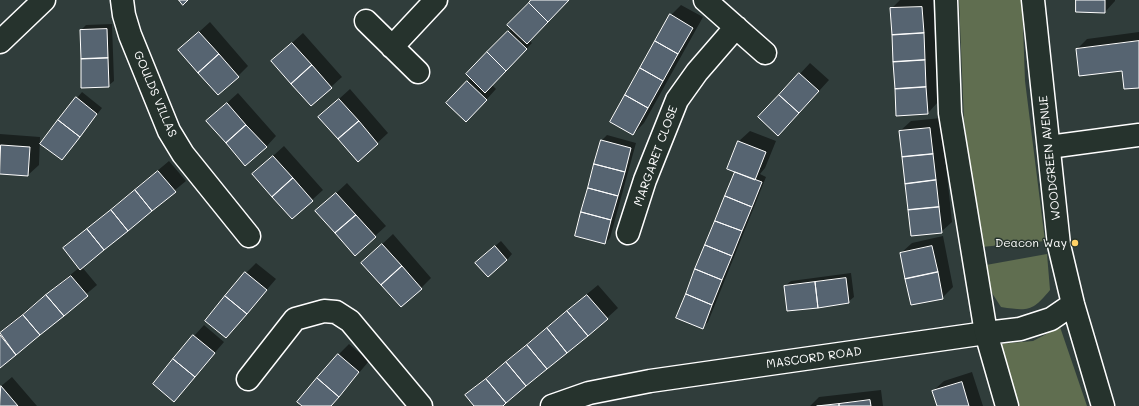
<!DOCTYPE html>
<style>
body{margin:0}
canvas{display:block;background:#303d3b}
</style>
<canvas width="1139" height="406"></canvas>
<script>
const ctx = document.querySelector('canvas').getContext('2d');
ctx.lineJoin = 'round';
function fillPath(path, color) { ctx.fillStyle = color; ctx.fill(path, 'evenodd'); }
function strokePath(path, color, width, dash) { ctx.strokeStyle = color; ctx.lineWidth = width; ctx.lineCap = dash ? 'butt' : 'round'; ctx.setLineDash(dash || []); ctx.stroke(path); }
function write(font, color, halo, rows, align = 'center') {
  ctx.font = font + ' Mali,sans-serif'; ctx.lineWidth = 3; ctx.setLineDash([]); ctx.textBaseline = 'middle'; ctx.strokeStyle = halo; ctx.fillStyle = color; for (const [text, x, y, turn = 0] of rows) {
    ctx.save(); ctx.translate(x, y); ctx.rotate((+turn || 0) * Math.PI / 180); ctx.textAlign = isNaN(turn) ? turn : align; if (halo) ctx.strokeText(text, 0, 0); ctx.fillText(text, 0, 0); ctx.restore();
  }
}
const green = new Path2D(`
 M959 0H1022L1025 81 1045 241 981 247 964 120Z
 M1047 254 1050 290C1032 312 1028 311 1001 307L992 293 986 265Z
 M1060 327 1087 406H1018L999 344 1033 341Z`);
const shadow = new Path2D(`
 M533 0H568L529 40 532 43 492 85 496 89 476 111 447 103 471 78 467 74 512 28Z
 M900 0H933L938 102 928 113 891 9Z
 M1077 0H1115V1L1105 12Z
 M681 5 703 17 644 123 633 134 671 15Z
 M210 22 248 66 238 76 179 50Z
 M112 24 114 81 108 86 81 30 86 25Z
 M1139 32V87L1123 70 1077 49 1087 39Z
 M303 33 342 77 311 105 283 51Z
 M810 63 829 80 789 124 760 117Z
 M350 89 388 133 358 161 319 117Z
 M82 92 102 108 67 153 77 98Z
 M238 93 276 136 266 147 207 121Z
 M941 118 952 222 941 232 900 131 911 121Z
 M750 131 776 141 765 168 760 174 766 177 708 322 702 328 736 171 728 168 739 141Z
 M0 134 40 137 39 165 28 175 0 173Z
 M607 135 636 143 610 238 605 243 602 140Z
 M284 146 323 190 292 218 264 164Z
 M169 161 186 181 82 267 97 285 0 367V332L80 267 64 249Z
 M347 183 386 226 375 236 317 211Z
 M393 234 431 278 421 288 362 263Z
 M943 236 953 287 942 298 901 253 912 243Z
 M501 241 512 254 507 260 482 257Z
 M256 263 276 279 226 337 246 273Z
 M851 273 854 297 848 302 785 286 791 281Z
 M598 285 618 308 607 318 501 406H475L467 395 477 385Z
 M204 325 224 342 174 400 194 336Z
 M349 344 369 361 331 406H299L338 355Z
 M972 372 983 406H938L933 391 944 381Z
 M12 377 37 406H0V387Z
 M881 390 883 406H810L819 397Z`);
const building = new Path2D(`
 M179 0H188L183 5Z
 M531 0H569L548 22 529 3Z
 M1076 0H1105V13L1076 12Z
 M529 3 548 22 527 44 507 25Z
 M922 7 924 33 892 35 890 8Z
 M670 14 693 28 678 54 655 41Z
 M107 29 108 58 81 59 80 30Z
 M508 31 527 49 506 71 487 52Z
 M199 32 219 54 198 73 178 50Z
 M924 33 925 60 893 62 892 35Z
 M655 41 678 54 663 81 640 68Z
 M1139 41V88L1124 89 1122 71 1079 76 1076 49Z
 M292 43 312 65 291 84 271 61Z
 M487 52 506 71 485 93 466 74Z
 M219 54 239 77 218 95 198 73Z
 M108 58 109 87 81 88V59Z
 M925 60 926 87 895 89 893 62Z
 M312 65 332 88 311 106 291 84Z
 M640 68 663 81 648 108 625 95Z
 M799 73 819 91 799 113 779 95Z
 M467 81 487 100 466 122 446 103Z
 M926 87 928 114 896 116 895 89Z
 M625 95 648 108 633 135 610 122Z
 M779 95 799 113 778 136 758 117Z
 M76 97 97 114 80 137 58 120Z
 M339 99 359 121 338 139 318 117Z
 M227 103 246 125 226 143 206 121Z
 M58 120 80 137 62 160 40 144Z
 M359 121 378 144 358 162 338 139Z
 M246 125 267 147 245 166 226 143Z
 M930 128 933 154 902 157 899 131Z
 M601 140 631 148 625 172 594 164Z
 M738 141 766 152 755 180 727 169Z
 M1 145 30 147 28 176 0 174Z
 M933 154 936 180 905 184 902 157Z
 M273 156 293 178 272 197 252 174Z
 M594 164 625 172 618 196 588 188Z
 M158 171 176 192 152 211 135 190Z
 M735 172 762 182 752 207 725 196Z
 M293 178 313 201 292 219 272 197Z
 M936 180 939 207 908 210 905 184Z
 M588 188 618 196 611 220 581 212Z
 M135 190 152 211 128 231 111 210Z
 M336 193 356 215 335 233 315 211Z
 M725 196 752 207 742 231 715 221Z
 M939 207 942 233 911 236 908 210Z
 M111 210 128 231 104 250 87 229Z
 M581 212 611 220 605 244 575 236Z
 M356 215 376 237 355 256 335 233Z
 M715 221 742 231 732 256 705 245Z
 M87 229 104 250 80 270 63 248Z
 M382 244 402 266 381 285 361 263Z
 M705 245 732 256 722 280 695 269Z
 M495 246 507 260 488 277 475 263Z
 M932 246 938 272 905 279 900 253Z
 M402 266 422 289 401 307 381 285Z
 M695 269 722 280 712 305 686 294Z
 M245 272 267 290 247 314 225 296Z
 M938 272 943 299 911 305 905 279Z
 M71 276 88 296 64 316 46 295Z
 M846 278 849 303 818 308 815 282Z
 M815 282 818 308 787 311 784 286Z
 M686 294 712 305 703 329 676 318Z
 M46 295 64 316 40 335 23 315Z
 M587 295 608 319 588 336 567 311Z
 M225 296 247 314 226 338 205 321Z
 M567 311 588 336 567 353 547 328Z
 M23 315 40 335 16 355 0 333Z
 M547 328 567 353 547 369 527 345Z
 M0 335 16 355 0 368Z
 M193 335 215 353 195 377 173 359Z
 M527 345 547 369 526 386 506 362Z
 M338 354 359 372 339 397 317 378Z
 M173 359 195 377 174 402 153 384Z
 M506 362 526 386 506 403 486 379Z
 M317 378 339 397 331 406H302L297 402Z
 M486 379 506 403 503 406H474L465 395Z
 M962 382 969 406H937L932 391Z
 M1 386 18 406H0Z
 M870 400 871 406H839V404Z
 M839 404V406H817Z`);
const minor = new Path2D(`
 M122 0 124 15 130 35 169 131 183 154 249 236
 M705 0 765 53
 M366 21 418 72
 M0 42 44 0
 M392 47 436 0
 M1049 147 1139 135
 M628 233 645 180 677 100 697 72 736 27
 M248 379 295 319 324 311 336 312 350 321 421 406
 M552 406 589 393 650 381 986 333`);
const tertiary = new Path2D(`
 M946 0 950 113 986 333 1007 406
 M1033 0 1059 245 1073 304 1103 406
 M986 333 1020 329 1051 319 1073 304`);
const markers = [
 [1075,243,4,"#ffd166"]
];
const streetNames = [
 ["GOULDS VILLAS",155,94,67],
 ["MARGARET CLOSE",656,156,-70],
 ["WOODGREEN AVENUE",1050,158,-96],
 ["MASCORD ROAD",814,358,-8]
];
const poiNames = [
 ["Deacon Way",1067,243]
];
fillPath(green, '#606e50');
fillPath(shadow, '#0007');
fillPath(building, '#566471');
strokePath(building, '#fff', 1);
strokePath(minor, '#fff', 25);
strokePath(tertiary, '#fff', 25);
strokePath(minor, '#26332d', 22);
strokePath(tertiary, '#26332d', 22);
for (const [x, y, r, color] of markers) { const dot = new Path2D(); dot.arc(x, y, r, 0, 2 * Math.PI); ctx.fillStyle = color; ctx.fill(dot); strokePath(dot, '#26332d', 1.5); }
write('12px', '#fff', '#26332d', streetNames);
write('12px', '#fff', '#26332d', poiNames, 'right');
</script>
